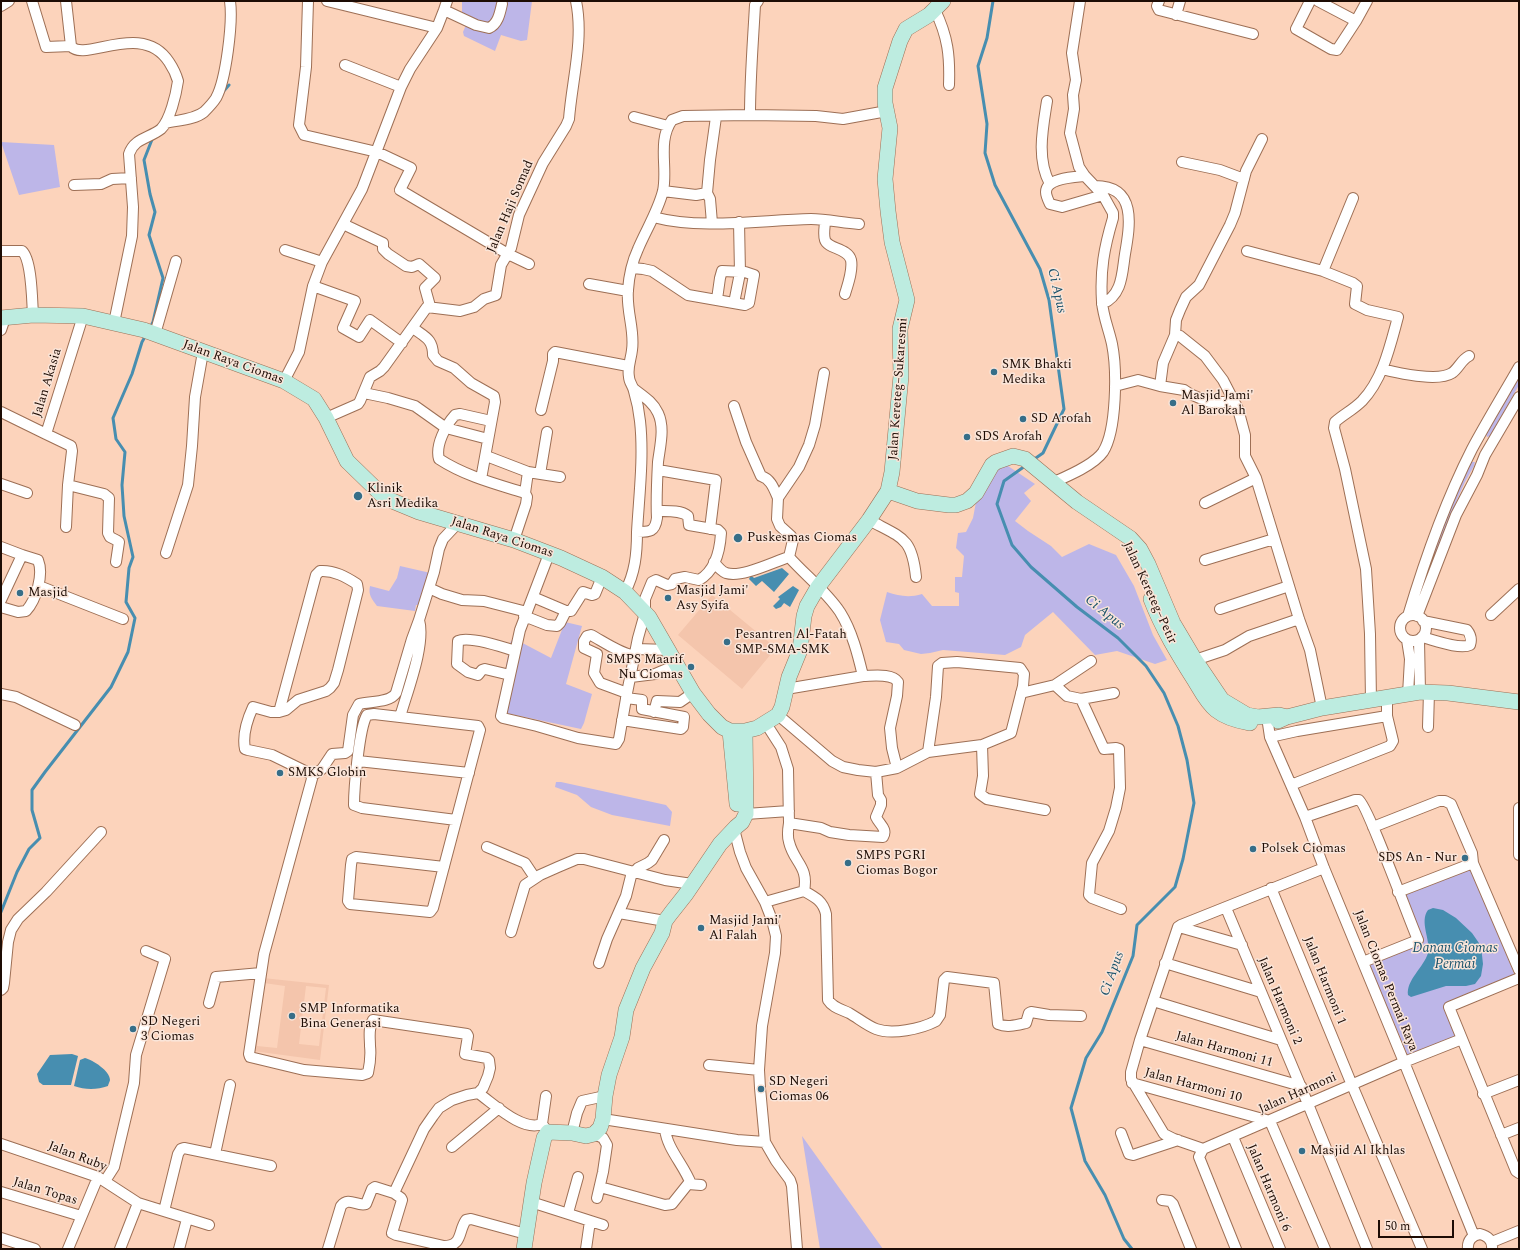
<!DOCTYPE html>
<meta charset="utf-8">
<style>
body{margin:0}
#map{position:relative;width:1520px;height:1250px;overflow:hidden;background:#fcd3bb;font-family:Spectral,serif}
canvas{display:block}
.frame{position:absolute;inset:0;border:2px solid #1d0c04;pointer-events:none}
.scale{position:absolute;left:1378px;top:1220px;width:76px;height:18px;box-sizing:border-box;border:2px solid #1d0c04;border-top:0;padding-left:5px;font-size:12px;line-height:14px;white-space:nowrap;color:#1d0c04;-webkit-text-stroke:3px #fae5d9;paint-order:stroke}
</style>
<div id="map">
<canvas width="1520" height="1250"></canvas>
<div class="frame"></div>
<div class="scale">50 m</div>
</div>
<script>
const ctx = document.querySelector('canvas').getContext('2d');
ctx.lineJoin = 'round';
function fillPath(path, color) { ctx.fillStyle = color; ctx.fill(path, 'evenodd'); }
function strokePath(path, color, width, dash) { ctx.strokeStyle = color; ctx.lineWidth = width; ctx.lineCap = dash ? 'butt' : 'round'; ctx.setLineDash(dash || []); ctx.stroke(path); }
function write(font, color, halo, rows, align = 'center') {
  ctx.font = font + ' Spectral,serif'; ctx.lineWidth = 3; ctx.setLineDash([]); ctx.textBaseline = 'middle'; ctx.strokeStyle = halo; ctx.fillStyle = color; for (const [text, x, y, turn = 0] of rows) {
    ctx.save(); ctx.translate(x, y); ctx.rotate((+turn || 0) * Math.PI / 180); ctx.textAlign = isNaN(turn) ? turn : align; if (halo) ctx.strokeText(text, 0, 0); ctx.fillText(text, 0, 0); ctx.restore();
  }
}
const built = new Path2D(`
 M712 595 776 648 742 689 678 635Z
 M263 978 329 985 320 1060 253 1051ZM264 983 285 986 277 1048 257 1046ZM306 986 326 988 319 1046 299 1044Z`);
const green = new Path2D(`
 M462 1H532L527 40 521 41 501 35 495 51 464 36 463 32 468 20 462 16Z
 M1 142 54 145 60 187 19 195Z
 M1519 378V385L1490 436 1487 437 1486 434Z
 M1471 462H1475L1474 466 1465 482 1456 502 1419 601 1414 604 1455 492Z
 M998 465 1008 466 1035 484 1024 493 1031 501 1015 521 1028 531 1051 546 1062 557 1089 544 1116 555 1134 586 1153 635 1167 660 1155 664 1117 651 1095 655 1053 612 1025 635 1021 647 1005 655 943 650 930 653 921 654 904 650 899 644 886 642 880 620 887 592C899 596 909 598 922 594L932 606H959V593L955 592V577H962L964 556 956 548 958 533 966 532 973 518 976 502Z
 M400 566 435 574 426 605H416L415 611 377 606C372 599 368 595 370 586L389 591 397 578Z
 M565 622 582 626 566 684 592 694 584 723 581 729 496 711 504 678 510 643 513 638 551 658Z
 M556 782H561L666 805 672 812 670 826 612 815 591 807 577 795 555 787Z
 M1472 868 1515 976 1445 1004 1459 1038 1409 1058 1369 964 1420 942 1403 894Z
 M802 1136 883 1249H820Z`);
const water = new Path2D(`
 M782 568 789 574 774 592 762 581 756 586 749 579 751 575 754 578Z
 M793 586 799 590 790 607 784 603 781 607 776 609 773 606 780 599 778 597Z
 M1433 908 1443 910 1456 918 1472 933 1481 946 1483 964 1481 976 1475 984 1466 986H1446L1411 997 1408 995C1406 980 1424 967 1428 953 1431 940 1419 922 1428 910Z
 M72 1054 78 1056 71 1085H43L39 1082 37 1074 50 1055Z
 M85 1058C93 1060 110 1071 110 1080 110 1081 108 1085 108 1086 97 1090 85 1090 74 1086L80 1060Z`);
const stream = new Path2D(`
 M993 1 987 38 978 66 987 124 985 153 995 185 1040 269 1049 300 1064 409 1043 453 1033 460
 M222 93 229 85
 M150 328 153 322 163 278 149 235 155 212 150 194 144 160 153 137
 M1025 466 1004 481 997 504 1012 545 1031 567 1077 607 1118 638 1146 666 1164 693 1178 726 1187 760 1194 803 1183 859 1175 887 1137 925 1133 956 1102 1032 1086 1058 1071 1108 1085 1161 1105 1195 1124 1239 1132 1249
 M1 912 17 872 29 849 40 838 32 810V790L45 772 111 687 128 652 135 618 126 602 129 568 133 557 124 516 122 485 125 452 116 439 113 418 132 374 142 342 146 335`);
const street = new Path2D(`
 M32 1 46 47 71 46
 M66 1 71 46C84 63 142 20 169 62 173 68 176 74 178 81 176 95 170 120 161 129 150 138 134 138 129 154L133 207 132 236 114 323
 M308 1 306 67 299 125 304 135 377 152 411 168 400 190 508 254 529 264
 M327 1 437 28
 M1080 1 1072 53 1076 80 1073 95 1074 109 1070 133 1079 167 1085 176 1103 195
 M1159 1 1157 6 1159 10 1253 34
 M1310 1 1296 29 1331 49 1337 50 1356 21
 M1318 1 1356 21 1367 1
 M1 6 9 1
 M444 10 476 25 489 28C498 24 500 13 502 4
 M935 10C948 37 950 56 949 85
 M1176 15 1180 1
 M345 65 401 87
 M1047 101C1043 127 1036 159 1050 184
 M750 115C750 78 753 42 755 5L758 1
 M634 117 668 126
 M166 123C178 120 194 120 204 112 208 108 213 103 216 98 226 80 233 22 230 1
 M1182 162 1220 170 1244 179
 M74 185 101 184 112 179 131 178
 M1095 186C1137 186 1130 225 1125 254 1122 272 1123 295 1102 304
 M663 191 696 195 707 193 710 160 716 117
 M707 193 710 199 712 223
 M653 217C702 230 761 220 811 219 827 219 843 223 859 224
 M825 221C825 226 823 234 825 240 828 249 848 248 851 260 853 270 848 284 845 294
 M343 224 383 243V249L388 254 406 266 412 267 419 264 435 278 425 288 430 306
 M285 250 322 262
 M1 251H22C32 260 32 301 33 315
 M1247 251 1323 271 1353 283 1357 286 1355 304 1367 310 1398 317C1390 346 1383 379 1362 401 1353 410 1344 414 1335 422L1334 428 1345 469 1366 569 1370 634 1371 701
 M632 268 643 269 652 271 688 295 745 305 749 303 754 275 745 272 722 271 720 278 717 299
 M1323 271 1353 198
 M589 284 628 291
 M313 286 355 301 343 328 359 337 370 320 402 343
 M734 303 740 273 739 222
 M413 328C425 337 433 339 433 355L438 361 454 368 471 383 494 396 495 402 481 479
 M1 330 5 318
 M155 334 176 261
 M1175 335 1180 336 1205 356 1223 380 1238 409 1245 435V456L1256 478 1299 619 1310 650 1322 708
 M1382 369C1398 373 1438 382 1452 373 1459 368 1461 360 1469 356
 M284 381 299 352 313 286 322 262 362 189 401 87 410 69 437 28 444 10 447 1
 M1115 386 1138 380 1160 386 1184 390 1190 394 1209 402H1226L1233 399
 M1160 386 1163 363 1175 335 1176 320 1180 310 1186 297 1199 285 1230 225 1235 213 1246 171 1262 139
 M634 389C643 396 653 402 658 413 665 428 660 446 658 462 657 481 656 500 657 518 655 532 650 532 637 532 639 496 644 457 640 421 639 411 637 401 634 391 633 386 629 382 629 377 627 367 631 360 632 350 635 330 626 311 628 290 629 276 632 262 638 249 646 230 658 211 663 191 668 168 657 141 672 120L683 116 750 115 816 116 843 119 887 111
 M364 393 388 398 415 406 446 428 488 439
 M734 406 746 442 761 476C771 479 774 489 778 498
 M541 410 553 361V354L555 352 628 366
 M1 412 46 434 83 316
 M326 418 358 404 360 401 370 377 380 371 384 367 427 307 460 311 474 307 484 299 496 295 501 265 511 248 519 215 543 163 566 126 569 119C572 80 584 40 576 1
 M491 421 460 414 455 415C446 425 435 445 439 459 465 476 496 484 525 493
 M46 434 71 446 72 451 68 485 66 527
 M489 457 528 472 560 477
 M658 470 716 480 710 529
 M540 474 547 432
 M1054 482C1068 476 1094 465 1103 452 1117 430 1117 369 1112 344 1109 330 1103 316 1102 302 1100 270 1104 248 1113 218V213L1103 195 1062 207 1050 204C1048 200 1046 196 1046 192 1046 178 1075 177 1085 176
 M1 484 27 493
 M68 485 104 494 109 498 108 533 110 537 116 540 119 542 116 562
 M1205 503 1256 478
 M869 520C902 538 912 537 916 577
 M514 540 526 504 527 497 525 493 528 472
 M1 547 22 555 1 600
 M166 553 188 485 192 446 195 397 203 352
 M549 554 520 630 501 716 503 718 537 726 578 738 616 744 619 739 627 693 638 638 645 613V599L652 582 656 580 667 585 672 584 675 579 685 577 699 580C715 571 720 550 721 533L718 530 689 525 688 516C681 510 667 511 657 511
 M789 557 793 540 791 536 780 526 777 519 778 498 799 467 809 445 815 425 824 373
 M1205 560 1274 539
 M714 562C717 566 721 571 726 573 742 578 773 562 789 557 805 575 826 591 840 612 852 631 858 655 863 676L786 689
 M39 586 123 619
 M429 588 442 594 462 600 484 601 527 612
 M625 592C635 573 637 554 637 532
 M1 607 18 612 26 611C36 600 44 575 38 560L22 555
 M1220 609 1289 586
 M566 611H571L583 592 592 595 595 594 602 577
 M1491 615 1519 589
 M1400 628a13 13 0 1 1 26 0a13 13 0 1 1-26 0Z
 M524 616 547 625 557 626 560 623 566 611 533 597
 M1408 616C1425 559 1445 502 1472 449 1487 421 1503 395 1519 367
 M1417 616 1456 515 1477 475 1485 455 1519 397
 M1422 637C1434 640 1460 650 1470 645 1472 639 1471 635 1467 630L1423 621
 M1407 640 1410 659 1408 694
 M1419 640 1420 692
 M636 649 669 650
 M1195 660 1225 650 1249 636 1299 619
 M510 675 485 669 482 670 478 675 468 672 457 664 458 641C469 636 503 647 515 651
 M863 676C873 676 892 673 898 682L897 696 890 728 892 748 897 768
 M631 677 655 674 676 665
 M1055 685 1091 661
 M627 693 600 683 594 673 597 654 584 648V641L587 636 591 635C601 640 624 656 635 655
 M1021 693 1055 685 1067 696 1081 699 1114 693
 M1 694 16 697 75 725
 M1081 699 1104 749 1116 748 1119 749 1120 788 1116 808 1109 831 1092 863 1089 895 1092 898 1121 909
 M279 712 316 575 320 571C334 570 346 577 357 584L358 590 338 670 334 683 330 688 326 691 298 700 286 710 279 712H271L253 707C247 720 242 734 245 749L248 750 272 755 313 775 322 769 332 754 345 753 348 751 353 715 359 704C370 701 390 703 396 693L412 639 419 620
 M654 712 657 701 680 702 693 693
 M778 715 832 761 843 767 858 770 876 772 897 768 928 752 982 745 1011 733 1023 686 1024 674 1020 668 957 662 942 663 938 666 936 697 928 752
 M400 717C407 692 426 644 419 620L434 572 439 549 443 539 458 523
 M1267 717 1270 737 1305 817 1324 868 1404 1062 1474 1236
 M622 720 681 729 683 727 684 717 642 709V700L626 698
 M765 722 781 747 788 769 789 823
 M1428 727 1429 692
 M1270 737 1297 731 1387 716
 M982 745 983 776 980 794 987 799 1045 810
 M358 761 469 773
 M313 775 264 954 249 1054 250 1057 304 1070 362 1075 368 1073C370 1064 371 1055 370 1046 370 1037 368 1028 373 1020L467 1034 468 1036 465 1054 487 1058 489 1060 490 1068 488 1076 483 1088 478 1093 467 1095 452 1100 439 1108 433 1116 424 1129 394 1193 401 1198 402 1200 392 1233 396 1235 444 1246C463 1246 458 1231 466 1220L471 1219 526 1234
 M1291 785 1390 746 1393 741 1387 716V698
 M1519 808V855
 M746 814 789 811
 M1305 817 1355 800H1359C1367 804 1410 922 1418 940L1363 962
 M1373 827 1439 801H1445L1451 804 1472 853 1473 863 1519 970
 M734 829 740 852 746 868 765 902 772 920 776 936 775 953 762 1026 759 1070 760 1088 765 1142 776 1161 790 1180 792 1186 797 1249
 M487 847 525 863 535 878
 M444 867 356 857 352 859 351 865 348 901 350 904 430 912 433 908 480 730 478 726 374 714 367 715C359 728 354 789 354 805L362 808 456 820
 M1271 888 1352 1085 1422 1249
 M804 891C809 866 794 863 789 842 787 836 788 829 789 823L821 828 830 832 849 835 883 837C888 829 879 824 876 817L881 805V800L878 795 876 772
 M1398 892 1473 863
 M765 902 804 891C815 897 823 901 826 914L828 1000C833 1008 841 1009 849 1013 858 1018 866 1025 876 1029 892 1035 921 1029 936 1021L940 1015 944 980 947 977 994 983 998 1024C1007 1028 1017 1025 1026 1023L1029 1013 1031 1012 1049 1015 1081 1016
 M1226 908 1308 1104 1367 1249
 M619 913 665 921
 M1179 927 1242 945
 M511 932 525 885 540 875 558 867 577 859H584L665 880 692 884
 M599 963 607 939 626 896 631 876 638 868 648 863 652 860 664 840
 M1165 963 1261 992
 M1519 978 1449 1007 1516 1171 1519 1173
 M1 990 3 988 4 983 8 942 11 930 18 919 46 892 101 832
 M1153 1001 1281 1040
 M209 1003 216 977 261 973
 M1140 1040 1301 1086
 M709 1065 759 1070
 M1132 1083 1270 1121 1325 1249
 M478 1093C494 1104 522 1132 542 1124
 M1483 1094 1519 1080
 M603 1119 737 1140 765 1142
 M545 1128 542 1124 546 1096
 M665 1129C667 1149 684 1165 691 1184
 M572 1133 577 1113 582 1101 605 1096
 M1121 1133 1129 1154 1133 1155 1178 1140
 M594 1134 603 1138 607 1145 603 1172 597 1198
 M1501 1135 1519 1128
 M1233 1137 1280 1249
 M1 1144 98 1177 138 1203 120 1249
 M452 1147 499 1108
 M1203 1149 1174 1139 1164 1134 1131 1079V1072L1140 1040 1178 927 1181 925 1324 868
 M1203 1149 1404 1062 1462 1039
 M1203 1149 1199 1157 1201 1162 1236 1249
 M215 1154 230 1085
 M105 1181 114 1167 134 1083 136 1055 165 959 146 951
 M600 1187 665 1205 672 1204 688 1184 701 1185
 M1 1192 81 1216
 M1162 1200 1170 1201 1173 1204 1191 1249
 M531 1202 603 1225
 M138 1203 209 1225
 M164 1211 178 1154 181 1149 184 1148 271 1166
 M568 1213 578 1177
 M1 1238 35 1249
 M1492 1242 1519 1231
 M68 1249 98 1177
 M179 1249 187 1219
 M328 1249 341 1206C349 1196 357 1207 366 1204L372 1189 375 1187 394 1193
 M586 1249 590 1221
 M1468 1249C1467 1241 1472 1235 1480 1234 1488 1236 1493 1241 1492 1249`);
const secondary = new Path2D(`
 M1 318 33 315 83 316 144 330 284 381 314 399 326 418 347 461 381 494 390 500 419 512 514 540 561 558 602 577 625 592 649 617 693 693 709 714 722 727 730 731H745L757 728 778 715 782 707 789 677 800 650 804 616 807 606 818 587 869 520 888 491 917 501 949 505H956L967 501 976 493 992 465 996 462 1013 456 1025 459 1077 502 1130 538 1140 549 1148 564 1173 623 1195 660 1222 700 1247 715 1258 717 1279 715 1287 717
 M888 491 892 472 901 376 900 329 907 300 892 242 888 211 885 179 890 128 885 103V88L900 41 906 29 929 15 943 1
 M1151 599C1162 628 1178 654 1195 681 1201 691 1207 703 1216 710 1226 718 1238 721 1250 723
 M1278 721 1287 717 1322 708 1420 692 1448 693 1519 702
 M730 731 737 804
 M524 1249 534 1183 544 1138 548 1132 572 1133 586 1136 594 1134 600 1128 603 1119 605 1096 609 1075 622 1037 626 1010 643 968 662 933 665 921 671 913 686 894 720 844 736 827 742 822 746 814 745 731`);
const markers = [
 [994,372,4,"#366e88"],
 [1173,403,4,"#366e88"],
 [1023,419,4,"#366e88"],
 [967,437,4,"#366e88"],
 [358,496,5,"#366e88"],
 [738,538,5,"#366e88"],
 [20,593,4,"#366e88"],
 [668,598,4,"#366e88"],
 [727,642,4,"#366e88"],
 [691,667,4,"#366e88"],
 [280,773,4,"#366e88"],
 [1253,849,4,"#366e88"],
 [1465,858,4,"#366e88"],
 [848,863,4,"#366e88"],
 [701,928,4,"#366e88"],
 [292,1016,4,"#366e88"],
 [133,1029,4,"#366e88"],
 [761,1089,4,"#366e88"],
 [1302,1151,4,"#366e88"]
];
const streetNames = [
 ["Jalan Haji Somad",511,207,-67],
 ["Jalan Raya Ciomas",233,363,20],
 ["Jalan Akasia",48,383,-73],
 ["Jalan Kereteg–Sukaresmi",899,389,-86],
 ["Jalan Raya Ciomas",502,538,18],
 ["Jalan Kereteg–Petir",1149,593,65],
 ["Jalan Harmoni 1",1324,981,68],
 ["Jalan Ciomas Permai Raya",1385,981,68],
 ["Jalan Harmoni 2",1279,1001,67],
 ["Jalan Harmoni 11",1224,1050,16],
 ["Jalan Harmoni 10",1193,1086,15],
 ["Jalan Harmoni",1298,1094,-24],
 ["Jalan Ruby",77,1157,21],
 ["Jalan Harmoni 6",1268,1188,67],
 ["Jalan Topas",45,1192,17]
];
const poiNames = [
 ["SMK Bhakti",1002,365],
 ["Medika",1002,380],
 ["Masjid Jami'",1181,396],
 ["Al Barokah",1181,411],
 ["SD Arofah",1031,419],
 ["SDS Arofah",975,437],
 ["Klinik",367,489],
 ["Asri Medika",367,504],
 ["Puskesmas Ciomas",747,538],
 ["Masjid Jami'",676,591],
 ["Asy Syifa",676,606],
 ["Masjid",28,593],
 ["Pesantren Al-Fatah",735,635],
 ["SMP-SMA-SMK",735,650],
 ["SMPS Maarif",683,660,"right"],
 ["Nu Ciomas",683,675,"right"],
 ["SMKS Globin",288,773],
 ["Polsek Ciomas",1261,849],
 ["SMPS PGRI",856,856],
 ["Ciomas Bogor",856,871],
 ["SDS An - Nur",1457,858,"right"],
 ["Masjid Jami'",709,921],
 ["Al Falah",709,936],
 ["SMP Informatika",300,1009],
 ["Bina Generasi",300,1024],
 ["SD Negeri",141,1022],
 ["3 Ciomas",141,1037],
 ["SD Negeri",769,1082],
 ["Ciomas 06",769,1097],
 ["Masjid Al Ikhlas",1310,1151]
];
const waterNames = [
 ["Ci Apus",1056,291,77],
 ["Ci Apus",1104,613,39],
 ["Danau Ciomas",1455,949],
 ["Permai",1455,965],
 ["Ci Apus",1113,974,-70]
];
fillPath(built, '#f4c5ac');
fillPath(green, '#bdb6e8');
fillPath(water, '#478eb0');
strokePath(stream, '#478eb0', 3);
strokePath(street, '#9d6f55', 12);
strokePath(secondary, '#9d6f55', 16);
strokePath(street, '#fff', 10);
strokePath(secondary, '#bdece0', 15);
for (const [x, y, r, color] of markers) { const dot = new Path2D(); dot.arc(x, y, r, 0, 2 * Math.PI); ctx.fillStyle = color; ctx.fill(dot); strokePath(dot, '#fae5d9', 1.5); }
write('13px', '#1d0c04', '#fae5d9', streetNames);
write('13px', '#1d0c04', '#fae5d9', poiNames, 'left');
write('italic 14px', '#19526b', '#fae5d9', waterNames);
</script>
